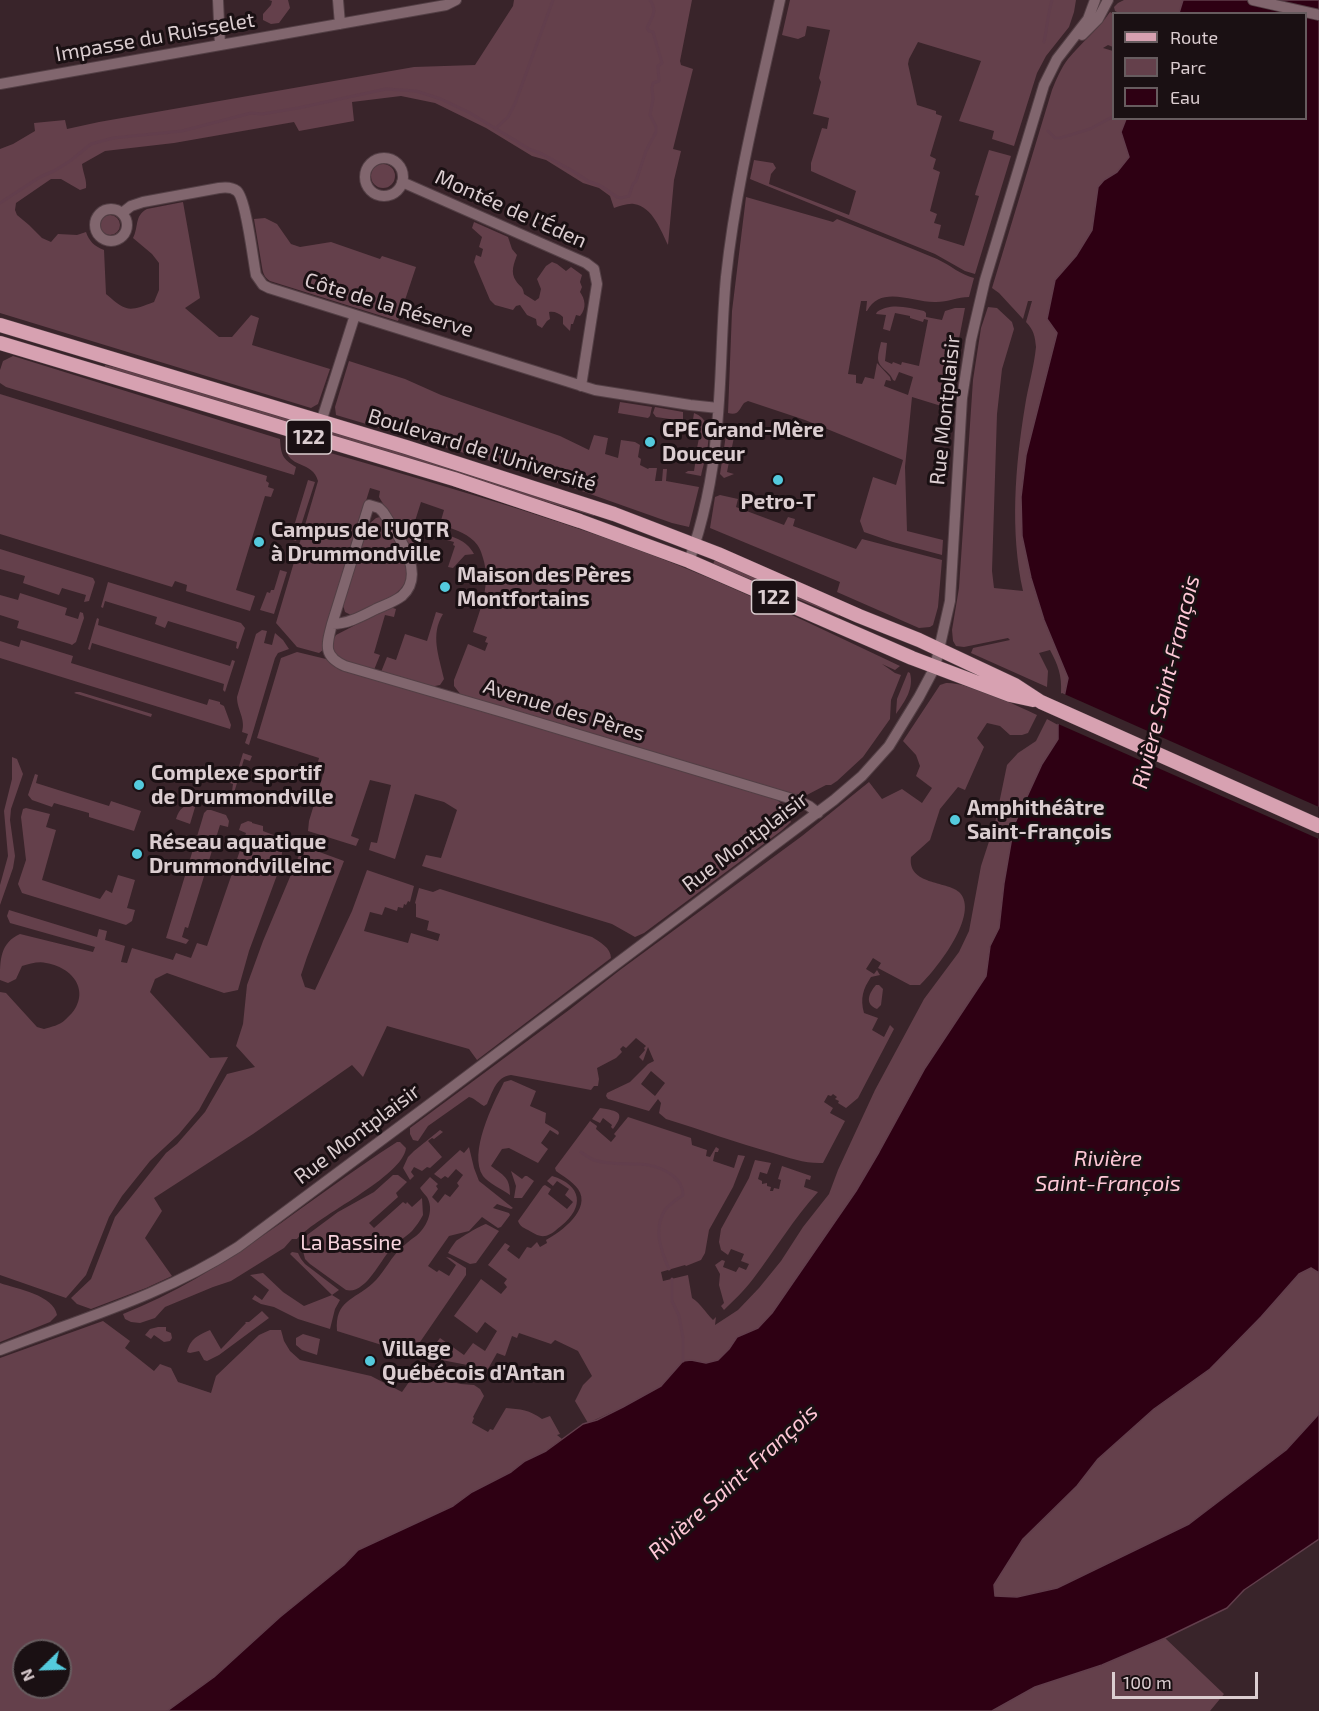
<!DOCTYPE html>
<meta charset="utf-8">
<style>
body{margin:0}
#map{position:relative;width:1319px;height:1711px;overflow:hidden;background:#39242a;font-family:"Exo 2",sans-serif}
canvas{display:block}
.legend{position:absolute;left:1112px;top:12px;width:195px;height:108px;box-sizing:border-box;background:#1a1013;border:2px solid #675c5f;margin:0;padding:8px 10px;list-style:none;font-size:18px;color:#dbcdd0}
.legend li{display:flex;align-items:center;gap:12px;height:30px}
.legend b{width:30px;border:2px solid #675c5f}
.north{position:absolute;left:12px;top:1639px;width:60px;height:60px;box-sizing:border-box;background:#1a1013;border:2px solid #675c5f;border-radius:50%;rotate:247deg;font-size:16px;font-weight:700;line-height:24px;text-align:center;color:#dbcdd0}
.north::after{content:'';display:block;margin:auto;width:21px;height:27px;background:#54cadd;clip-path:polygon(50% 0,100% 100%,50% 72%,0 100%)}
.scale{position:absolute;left:1112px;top:1672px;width:146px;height:27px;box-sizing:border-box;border:3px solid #dbcdd0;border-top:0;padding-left:8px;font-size:18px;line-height:21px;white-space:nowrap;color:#dbcdd0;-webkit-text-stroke:4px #1a1013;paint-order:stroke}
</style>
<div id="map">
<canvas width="1319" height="1711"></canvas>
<ul class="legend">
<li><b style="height:8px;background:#d7a1b1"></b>Route</li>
<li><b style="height:16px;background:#64404b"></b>Parc</li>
<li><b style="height:16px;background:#2e0013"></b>Eau</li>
</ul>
<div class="north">N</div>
<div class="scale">100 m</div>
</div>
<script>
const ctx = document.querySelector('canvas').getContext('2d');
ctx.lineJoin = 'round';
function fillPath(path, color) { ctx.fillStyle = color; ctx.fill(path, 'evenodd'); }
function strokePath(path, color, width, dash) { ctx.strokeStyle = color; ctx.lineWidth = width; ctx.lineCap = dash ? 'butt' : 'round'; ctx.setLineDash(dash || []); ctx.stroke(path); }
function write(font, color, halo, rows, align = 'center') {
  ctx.font = font + ' "Exo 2",sans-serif'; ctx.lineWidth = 6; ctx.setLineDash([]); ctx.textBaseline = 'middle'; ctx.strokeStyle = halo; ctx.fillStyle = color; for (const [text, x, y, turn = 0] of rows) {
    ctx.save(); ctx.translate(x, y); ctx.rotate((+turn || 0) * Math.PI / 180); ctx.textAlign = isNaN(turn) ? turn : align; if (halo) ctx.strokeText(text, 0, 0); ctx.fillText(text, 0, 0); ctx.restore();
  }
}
const green = new Path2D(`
 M269 0H288L290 8 279 23 271 24 263 20V14L271 5 272 1Z
 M514 0H692L680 61 681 65 693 69 673 149 681 151 674 180 668 245C661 231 653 207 634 204 628 203 620 206 614 208L610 196 599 188 583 183 546 160 532 156 486 128 435 103 401 96 352 102 354 121 299 131 294 122 174 143 105 151 82 164C83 173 87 180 86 188L80 190 61 179H51L16 203 15 210 17 215 29 225 42 238 51 242 58 234 77 235 86 232C89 241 94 246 104 250L106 294C127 312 128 312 154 302L159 290V263L152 254 133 238C139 227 134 216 147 209L183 202 200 298 185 308 219 337H232L251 315 259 318 252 345 330 369 318 404 311 408 0 313V149L13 144 35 131 34 123 65 120 67 129 99 122 414 67 475 65 513 6Z
 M790 0H1076L1074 12 1069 27 1046 56 1037 73 1014 146 992 139 994 131 959 121 981 61 918 42 909 59 908 64 917 105 936 111V114L942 116 930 156 936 159 933 169 940 172 930 211 937 214 934 223 941 225 938 238 964 246 979 196 975 195 976 191 989 150 1011 156 975 274 965 271 935 254 750 179 754 160 773 163 776 168 771 174 769 184 849 215 856 191 811 171V163L822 128 827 129 829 118 813 114 821 82 819 78 830 30 807 26 805 36 798 39 782 35Z
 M1124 0H1183L1179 13H1119L1115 11 1114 7 1118 3Z
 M1110 12 1114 14 1113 47 1108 45 1103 48 1113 51 1114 118 1126 119 1121 132 1129 157 1117 172 1104 180 1095 206 1092 230 1076 256 1055 280 1047 319 1057 332 1026 455 1021 497 1022 536 1031 578 1044 620 1068 678 1064 695 1061 693C1062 675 1058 665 1050 650L1039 653 1048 671 1047 687 971 653 973 648 1010 640 1008 638 964 647 956 646 953 641 952 630 959 588 973 380 981 328 988 307 997 308 1012 322 1014 329 1002 369 997 414 992 571 994 588 1023 591C1010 531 1015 467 1025 406 1028 387 1034 367 1036 347 1035 337 1034 330 1026 322L1032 301H1028L1023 319 999 293 992 288 1052 90C1056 80 1061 68 1068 59 1081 43 1098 30 1110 12Z
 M371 176a12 12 0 1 1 24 0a12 12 0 1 1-24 0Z
 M746 197 833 222 837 219C870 232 904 245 937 259 950 265 961 275 974 278L969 297C958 297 948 302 936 302 914 303 881 284 867 311H866L867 301H861L848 374 856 375V383L862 384 865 377 874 379 877 363 890 377 891 381 886 380 884 386 908 395 913 377 899 372 895 381 893 380C890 371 878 368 878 358 878 353 880 347 881 342L887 343 885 361 892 364 893 362 901 365 902 362 919 366 928 320 924 319 923 322 910 318V316L895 313 890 331 883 329 886 315 876 314 877 312C891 302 909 308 924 311L926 313V317L942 320 945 311 955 308H965L959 339 951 409 912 397 905 467 907 531 943 540 942 555 893 542 864 532 860 521 873 477 896 485 903 460 805 420 748 401 744 403C739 410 738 416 728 413L732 311Z
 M100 225a10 10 0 1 1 20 0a10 10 0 1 1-20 0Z
 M265 218 277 224 291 244 300 247 331 242 380 259 382 256 416 267 398 321 270 281C264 277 263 273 262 267L254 219Z
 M474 222 508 237 512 249 517 255C514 264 510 272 516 281 520 287 523 286 524 294L535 301 539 298 541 289 537 279 546 266 552 262 557 264 566 271 571 267 582 275 580 282 582 287 580 292C585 299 587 308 580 316L576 315 573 324H571L570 331 563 324V317C559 313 554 311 549 312L550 319 547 321 542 328 537 325 536 319 527 315 520 305 516 306 513 310 495 305 490 300 474 262 476 255 481 257 483 249 479 247 482 237 472 228Z
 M13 356 280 439C281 454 282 459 296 467L294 475 6 387 0 383V370L3 361Z
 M349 361 405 379 441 395 560 436 589 450 594 435 608 438 605 454 618 458 621 440 635 442 640 445 638 457 641 459 640 465 648 469 649 468H657L655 481H662L663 469H667L666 481 699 487 689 527 672 523 528 472 336 415 335 407Z
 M105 365 141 373 295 420 293 426 104 368Z
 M0 394 267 476 266 481 269 483 268 487 274 489 271 497 265 496 236 590 255 596 250 611 186 591 187 585 175 581 172 587 0 534Z
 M620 402 652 407 650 416 648 418 618 413Z
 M655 407 683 412V421L656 417 653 413Z
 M694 413C719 422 705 457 701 476L685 473 688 471H694L697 452 691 451 689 448H697L701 428 692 426Z
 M300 421 535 493 595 513 594 516 297 428Z
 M730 432 741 436 739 438 734 437 727 472 734 474 724 478 720 474 726 435Z
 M296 443C413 477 532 510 647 553 734 586 817 627 900 666L895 670 882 664 895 673 901 675 891 700 890 719 863 757 837 781 831 785H826L803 797 461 695 454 686V680L468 644 485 651 488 643 485 642 487 637 473 632C481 607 491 584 483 558 481 551 479 546 474 541 465 532 452 529 440 524L444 510 421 502 410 537 414 539 418 545 417 549 413 550 382 502 379 497 380 491 370 488 324 636 323 650 319 653 297 647 276 623 318 481C313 460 286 469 286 446L294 448Z
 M308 480 315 482 296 541 290 539Z
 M720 495 738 499 736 507 784 525 788 517 795 519 793 526 856 549 862 539 942 560 938 607 933 625 930 627 919 628 837 592 840 582 710 528 715 497Z
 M380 517 383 520C390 531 403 548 406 560 416 596 375 604 351 615L345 612 343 605 369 524 376 518Z
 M437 532C453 537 466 539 474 554L465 555 453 568 448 567 455 546 453 545 454 542 436 537Z
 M0 549 93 578 95 582 89 601 84 602 86 595 62 588 59 595 23 583 25 576 0 569Z
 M715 559 840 613 839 616 713 564Z
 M280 570 287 572 274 614 260 610 267 592 270 593 271 590H274Z
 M108 582 241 623 245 628 238 649 236 648 237 642 168 621 165 628 155 624 157 617 105 601 103 608 101 607Z
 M20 593 67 608 65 615 78 619 80 612 83 613 84 618 76 642 72 645 70 644 17 628 19 621 0 615V595L18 600Z
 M390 607 396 609 394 617 385 615 374 653 380 655 374 670 341 661 333 652V640L336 635Z
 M436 612 443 614C430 635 439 656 444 679L440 685 430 687 381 672 387 657 396 660 405 634 427 641Z
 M97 618 99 619 98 625 230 666 232 660 235 661 225 692 223 690 224 684 92 643 90 650 88 649Z
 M262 630 267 631 264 643 272 645 275 633 283 640 289 649 278 653 275 658 249 745 245 743 248 734 242 732C246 719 237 710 237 697L256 634Z
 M21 640 73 656 71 663 207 705 209 699 220 702V704L224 706 231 725 230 729 0 658V641L19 647Z
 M297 652 326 659 340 670 497 715 776 799 783 805 791 822 781 831 644 933 635 937 612 924 422 866 426 855 441 858 457 810 444 802 415 794 395 859 369 850 371 842 377 843 391 785 370 780 351 836 359 839 356 846 308 831 309 821 325 768 317 766 319 758 257 738 281 658Z
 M908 672 910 673C914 689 905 701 896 714L897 699Z
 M946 683C968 682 1016 705 1037 715L1028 733 1022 735H1010L1000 726 987 723 977 738 984 747 965 790 958 787 940 809 930 840 911 857C907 885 947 881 959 892 981 913 936 970 920 985H910L878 968 881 963 873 958 866 969 874 974 877 970 880 975 871 977C863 989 860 998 864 1013L878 1018 872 1030 884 1037 890 1025 894 1029 858 1098 846 1108 838 1103 839 1101 835 1099 837 1097 833 1094 831 1096 828 1095 824 1102 833 1108 830 1113 845 1121 823 1163C807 1164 789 1158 773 1153 737 1143 702 1130 666 1119L659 1113 661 1103 658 1099 649 1111 608 1099 606 1096 607 1093 630 1082 648 1064 654 1061 648 1047 643 1061 639 1057 645 1050 644 1048 646 1046 636 1038 626 1048 623 1046 620 1049 622 1052 616 1058 597 1068 599 1079 598 1086H594L591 1090 511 1075C496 1077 493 1091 487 1104L484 1106C478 1103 476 1099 469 1097L428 1126 418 1141 413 1140 410 1134V1128L569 1010 620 970 802 836 869 782 882 799 902 789 922 803 932 788 916 776 920 766 916 755 903 741 940 685ZM651 1071 665 1083 655 1096 641 1084Z
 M76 692H80L152 714 151 717 74 693Z
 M1047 719 1058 725V739L1042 764 1014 825 1004 883 999 928 990 946 986 976 925 1068 879 1152 856 1191 772 1313 758 1328 737 1337 729 1349 718 1360 706 1363 691 1360 683 1361 661 1386 623 1407 588 1423 575 1401 583 1385 592 1376 578 1351 555 1340 551 1344 519 1333 517 1338 512 1336 505 1356 497 1353 488 1369 426 1357 440 1338 464 1355 473 1343 485 1351 497 1331 485 1322 477 1333 454 1316 481 1279 501 1294 507 1287 504 1283 507 1279 488 1265 505 1243 510 1246 507 1250 519 1259 527 1247 531 1248 537 1242 540 1247 547 1243 546 1240C561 1232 592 1209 578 1189 573 1182 563 1176 556 1171L555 1168 590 1121 597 1126 596 1129 611 1142 616 1136 614 1134 628 1117 691 1138 692 1145 707 1150 706 1156 710 1157 716 1147 719 1149 718 1152H715L713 1161 734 1168 738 1155 745 1156 733 1187 709 1230 705 1253 701 1260 686 1266 685 1265 661 1272 663 1281 688 1275 692 1298C701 1304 705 1312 713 1320L716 1317 715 1325 738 1310 759 1288 781 1261 803 1227 829 1194 838 1170 875 1090 924 999 959 952 969 931 981 866 995 823 1007 765 1018 753 1036 741Z
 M243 753 252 756 250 761 244 759 234 793 240 795 237 801C232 802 226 801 224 796L231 799 233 784 227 782 229 774 236 776Z
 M12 757 17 759 23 774 11 809 10 820 15 856 13 868 0 905V885L8 856 4 811 12 779Z
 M35 774 38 775 36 783 109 806 111 801 141 811 134 831 89 817V813L54 803 52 807 32 800 28 795Z
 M196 804 190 824 176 819C179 809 184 804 196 804Z
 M26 808 50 814 46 827 56 830 42 880 100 899 106 890 112 893 118 875 135 880 127 908 135 910 132 921 126 925 22 893 18 884 26 860 21 817 23 809Z
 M207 810H211L226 815 229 821 228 827 220 825 188 928 185 927 182 937 189 940 186 944 166 938 202 820 204 813Z
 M248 821 252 822V823L263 826V831L284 839 280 867 249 951 238 990 224 993 167 973 155 979 150 992 210 1058 228 1057 199 1110 179 1134 150 1161 122 1196 109 1217 86 1275 66 1298 0 1275V992L6 993 37 1027 44 1029C51 1027 60 1025 65 1020 93 997 77 968 46 963 39 961 29 964 22 966L16 979 8 983 0 980C0 960 0 943 20 934L93 952 95 947 10 923 7 916 9 910 97 937 99 929 107 931 105 940 125 946 121 962 127 963 132 948 173 960 176 953 191 958 197 943 207 946 246 833 239 830 241 824Z
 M303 846 344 861 307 957 301 975 305 987 315 990 352 911 367 870 414 886 410 902 408 901 406 905 404 904 403 908 398 907 397 911 385 907 382 915 370 912 364 931 408 943 411 933 438 941 440 934 427 930 429 921 416 917V904L415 903 419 888 433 892 440 889 592 937C600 942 611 948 611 958L477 1060 469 1049 387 1026 363 1077 352 1065 253 1134 154 1198 162 1211 145 1238 172 1276 146 1288 91 1309 77 1304 71 1298 91 1279 115 1217 166 1153 177 1144 205 1112 227 1074 255 1067 236 1046 243 1024 247 985 263 941Z
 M876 985H879L883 989 881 1005 877 1009C864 1004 869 993 876 985Z
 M511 1080 536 1091 530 1106 546 1113 545 1123 558 1131 559 1133 558 1135 550 1130 541 1143 548 1149 538 1163 509 1148 502 1149 491 1166C504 1176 510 1177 510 1195 502 1189 488 1183 483 1176 468 1153 493 1104 504 1082Z
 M600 1108C618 1111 626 1112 613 1129L611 1127 612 1125 603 1118 600 1123 592 1119Z
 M440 1130 443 1132 434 1139 432 1138 428 1141 442 1157 430 1168 427 1167 422 1171 414 1167 411 1172 414 1176 410 1180 403 1168 408 1157 414 1151Z
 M397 1142H400L406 1148C403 1177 318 1215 297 1239H292L284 1248 231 1281 213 1287 165 1307 155 1318 140 1323 131 1322 125 1319 123 1314C225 1274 306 1200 397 1142Z
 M469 1147 474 1168 479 1181 513 1208 511 1209 497 1204 493 1208 509 1213 510 1215 501 1227 498 1228 482 1217 469 1231 449 1236 428 1266 437 1272 439 1270 449 1276 456 1265 446 1257 450 1258 466 1268V1275L418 1345 412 1350 401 1351 337 1331C335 1300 353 1301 373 1283 382 1275 389 1261 398 1251 404 1245 409 1241 416 1236 426 1228 434 1212 428 1199 427 1196 422 1192 420 1188L430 1177 438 1184 436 1186 438 1189 432 1197 438 1203 445 1194 450 1197 459 1186 457 1183 463 1175 456 1169 448 1178 445 1176 441 1179 434 1174 460 1150 464 1153Z
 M755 1160 771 1163 767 1174 760 1172 758 1179 762 1181V1184L767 1183V1186L771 1187 770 1191H773L774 1188 779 1189 781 1180 778 1179 782 1166 811 1176 810 1180 806 1179 804 1187 818 1192C794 1218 775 1250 753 1279 745 1290 734 1300 724 1310L721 1306 724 1303 719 1285 720 1274 715 1265 722 1260 725 1261 723 1267 736 1272 739 1267 746 1270 749 1264 741 1261 744 1254 731 1249 728 1255 721 1250 719 1242 721 1229 749 1178Z
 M511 1171 522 1179 525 1176H527L534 1181 522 1198H514L516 1186Z
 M393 1175H398L407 1182 396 1193 398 1197 369 1223 374 1228 403 1202 406 1204 407 1202 412 1207 422 1198 423 1215C420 1221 416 1226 412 1231 405 1238 396 1242 390 1250 380 1261 365 1295 346 1290L310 1264 305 1259 303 1251 306 1250V1242L303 1241V1238L338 1212 374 1192Z
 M552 1176C582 1185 585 1207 561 1226 556 1230 551 1235 545 1236 539 1237 533 1233 528 1230 522 1227 520 1226 518 1221L543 1186 545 1185 551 1189 548 1194 567 1209 573 1202 565 1195 569 1189 557 1181 553 1186 547 1181Z
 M486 1224 499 1231 476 1263 470 1264 448 1253C450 1249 453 1245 456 1241 460 1238 481 1225 486 1224Z
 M292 1252 298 1253 301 1259 305 1264 339 1290 332 1295 340 1300 335 1309 330 1329 298 1319 274 1307 261 1304 252 1299 255 1295 262 1300 269 1290 250 1275 263 1273 283 1292 304 1306 332 1295 290 1254Z
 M1311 1268 1319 1273V1412L1317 1416 1286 1450 1189 1524 1057 1588 1017 1597 995 1596 994 1585 1023 1539 1077 1486 1098 1459 1154 1409 1210 1369 1260 1317 1299 1274Z
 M0 1283C17 1289 54 1295 57 1315L50 1322 0 1342Z
 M262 1311 269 1318 219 1355 207 1361 204 1360 199 1351 190 1353 187 1352C191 1338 197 1336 210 1330L221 1349 246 1323 245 1322H249Z
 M103 1321 130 1341 125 1348 154 1371 160 1364 171 1368 178 1382 211 1393 216 1376 259 1335 270 1330H281L284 1341 290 1351 300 1360 371 1376 402 1392 409 1382 411 1383 417 1374 461 1384 474 1385 480 1389 484 1396 473 1417 474 1418 472 1423 488 1432 490 1429 493 1430 506 1408C520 1409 530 1410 542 1419L550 1416 560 1434 557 1435 562 1439 546 1451 525 1461 511 1472 472 1492 453 1506 358 1550 344 1565 280 1617 214 1677 167 1711H0V1358ZM24 1651H60V1687H24Z
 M158 1327H166V1331L171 1333 172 1338 170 1341 164 1342 154 1335 151 1339 145 1335 150 1329Z
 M303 1334 320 1339 317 1355 302 1350 296 1345V1338Z
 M1165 1638 1224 1694 1210 1711H992L1035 1687 1102 1665Z`);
const water = new Path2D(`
 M1183 0H1319V1273L1311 1268 1299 1274 1261 1317 1210 1369 1154 1409 1098 1459 1077 1486 1023 1539 994 1585 995 1596 1017 1597 1057 1588 1189 1524 1286 1450 1317 1416 1319 1412V1539L1244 1590 1227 1608 1165 1638 1102 1665 1035 1687 992 1711H167L214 1677 280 1617 344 1565 358 1550 453 1506 472 1492 511 1472 525 1461 546 1451 583 1424 597 1420 623 1407 661 1386 683 1361 691 1360 706 1363 718 1360 729 1349 737 1337 758 1328 772 1313 856 1191 879 1152 925 1068 986 976 990 946 999 928 1004 883 1014 825 1042 764 1058 739V725L1068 678 1044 620 1031 578 1022 536 1021 497 1026 455 1057 333 1047 319 1055 280 1076 256 1092 230 1098 187 1104 180 1117 172 1129 157 1121 132 1126 119 1306 118V14L1179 13Z`);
const pier = new Path2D(`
 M1062 693 1319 807V839L1056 723Z`);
const stream = new Path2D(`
 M1044 42C1047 28 1048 13 1052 0
 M495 129 508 117 516 101 553 0
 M1048 131 1055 138H1060L1090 129 1114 116
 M0 203 40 177 54 171 70 161 91 144 113 138 182 131 251 113 262 114 298 108 386 89 416 91 441 99 470 113 529 149 542 154 571 170 588 181 601 186 617 197 621 198 629 196 633 184 636 181 646 151 656 132V127L650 115 653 99 652 88 653 83 659 81 658 66 662 63 653 32 649 31 647 28C652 17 658 11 650 0
 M581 1152C585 1155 589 1158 594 1160 621 1169 646 1156 672 1175 679 1180 683 1186 683 1195 677 1199 670 1204 665 1210 653 1229 661 1251 669 1269
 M672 1279V1301L679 1316 683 1338V1361`);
const minor = new Path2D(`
 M218 0 220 45
 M338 0 340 24
 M1253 0 1319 15
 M1082 35 1098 19 1108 0
 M0 84 446 5 456 0
 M365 177a19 19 0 1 1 38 0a19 19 0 1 1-38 0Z
 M402 182 586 263 594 269 597 284 581 386
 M95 225a16 16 0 1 1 32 0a16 16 0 1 1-32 0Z
 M122 213 131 206 143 202 219 188C225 187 232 187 237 191 246 199 253 260 256 275L263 285 269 288 595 390 690 405 718 408
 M321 422 355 315
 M369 505 379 508 383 512C396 533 428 573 402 596 394 602 385 605 376 609 362 616 348 624 332 624Z
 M689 561C703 523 713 475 716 436 722 383 721 330 726 277 736 183 760 92 780 0
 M332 624C327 644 322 656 345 666L506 713 799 801 809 806 818 813
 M0 1350C83 1318 162 1296 238 1247L442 1095 834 800 862 776 889 746 919 697 935 667 950 601 962 398 971 340 985 280 1044 85 1057 59 1088 19 1095 0`);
const major = new Path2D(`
 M0 325 406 447 614 514 718 554 859 616 919 640 1015 685 1041 702 1319 826
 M0 343 454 479 580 521 689 561 912 658 1010 695 1033 700`);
const markers = [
 [650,442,6,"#54cadd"],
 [778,480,6,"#54cadd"],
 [259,542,6,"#54cadd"],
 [445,587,6,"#54cadd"],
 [139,785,6,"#54cadd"],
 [955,820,6,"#54cadd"],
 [137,854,6,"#54cadd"],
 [370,1361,6,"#54cadd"]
];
const shields = [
 [309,437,45],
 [774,597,45]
];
const shieldNames = [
 ["122",309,437],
 ["122",774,597]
];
const streetNames = [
 ["Impasse du Ruisselet",155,37,-10],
 ["Montée de l'Éden",511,209,24],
 ["Côte de la Réserve",389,305,17],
 ["Rue Montplaisir",945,410,-84],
 ["Boulevard de l'Université",482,450,17],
 ["Avenue des Pères",564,710,17],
 ["Rue Montplaisir",745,842,-37],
 ["Rue Montplaisir",357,1134,-37]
];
const poiNames = [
 ["CPE Grand-Mère",662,430],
 ["Douceur",662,454],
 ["Petro-T",778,502,"center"],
 ["Campus de l'UQTR",271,530],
 ["à Drummondville",271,554],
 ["Maison des Pères",457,575],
 ["Montfortains",457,599],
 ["Complexe sportif",151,773],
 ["de Drummondville",151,797],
 ["Amphithéâtre",967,808],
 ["Saint-François",967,832],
 ["Réseau aquatique",149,842],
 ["DrummondvilleInc",149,866],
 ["Village",382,1349],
 ["Québécois d'Antan",382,1373]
];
const parkNames = [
 ["La Bassine",351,1243]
];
const waterNames = [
 ["Rivière Saint-François",1166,682,-76],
 ["Rivière",1108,1159],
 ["Saint-François",1108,1184],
 ["Rivière Saint-François",733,1482,-42]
];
fillPath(green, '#64404b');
fillPath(water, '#2e0013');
strokePath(water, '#623e4c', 1.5);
fillPath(pier, '#39242a');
strokePath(stream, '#623e4c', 3);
strokePath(minor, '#533f45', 12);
strokePath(major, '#533f45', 15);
strokePath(minor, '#81666e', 10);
strokePath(major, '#d7a1b1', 14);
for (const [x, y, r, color] of markers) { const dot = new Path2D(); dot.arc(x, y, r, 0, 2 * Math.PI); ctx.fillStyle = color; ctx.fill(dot); strokePath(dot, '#1a1013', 2); }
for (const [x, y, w] of shields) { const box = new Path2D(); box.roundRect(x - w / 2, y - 17, w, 34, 4.5); ctx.fillStyle = '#1a1013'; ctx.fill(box); strokePath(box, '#dbcdd0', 1.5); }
write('bold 20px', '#dbcdd0', null, shieldNames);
write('21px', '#dbcdd0', '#1a1013', streetNames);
write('bold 21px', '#dbcdd0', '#1a1013', poiNames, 'left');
write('21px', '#f9d4de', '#1a1013', parkNames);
write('italic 22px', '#fec7d6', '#1a1013', waterNames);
</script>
